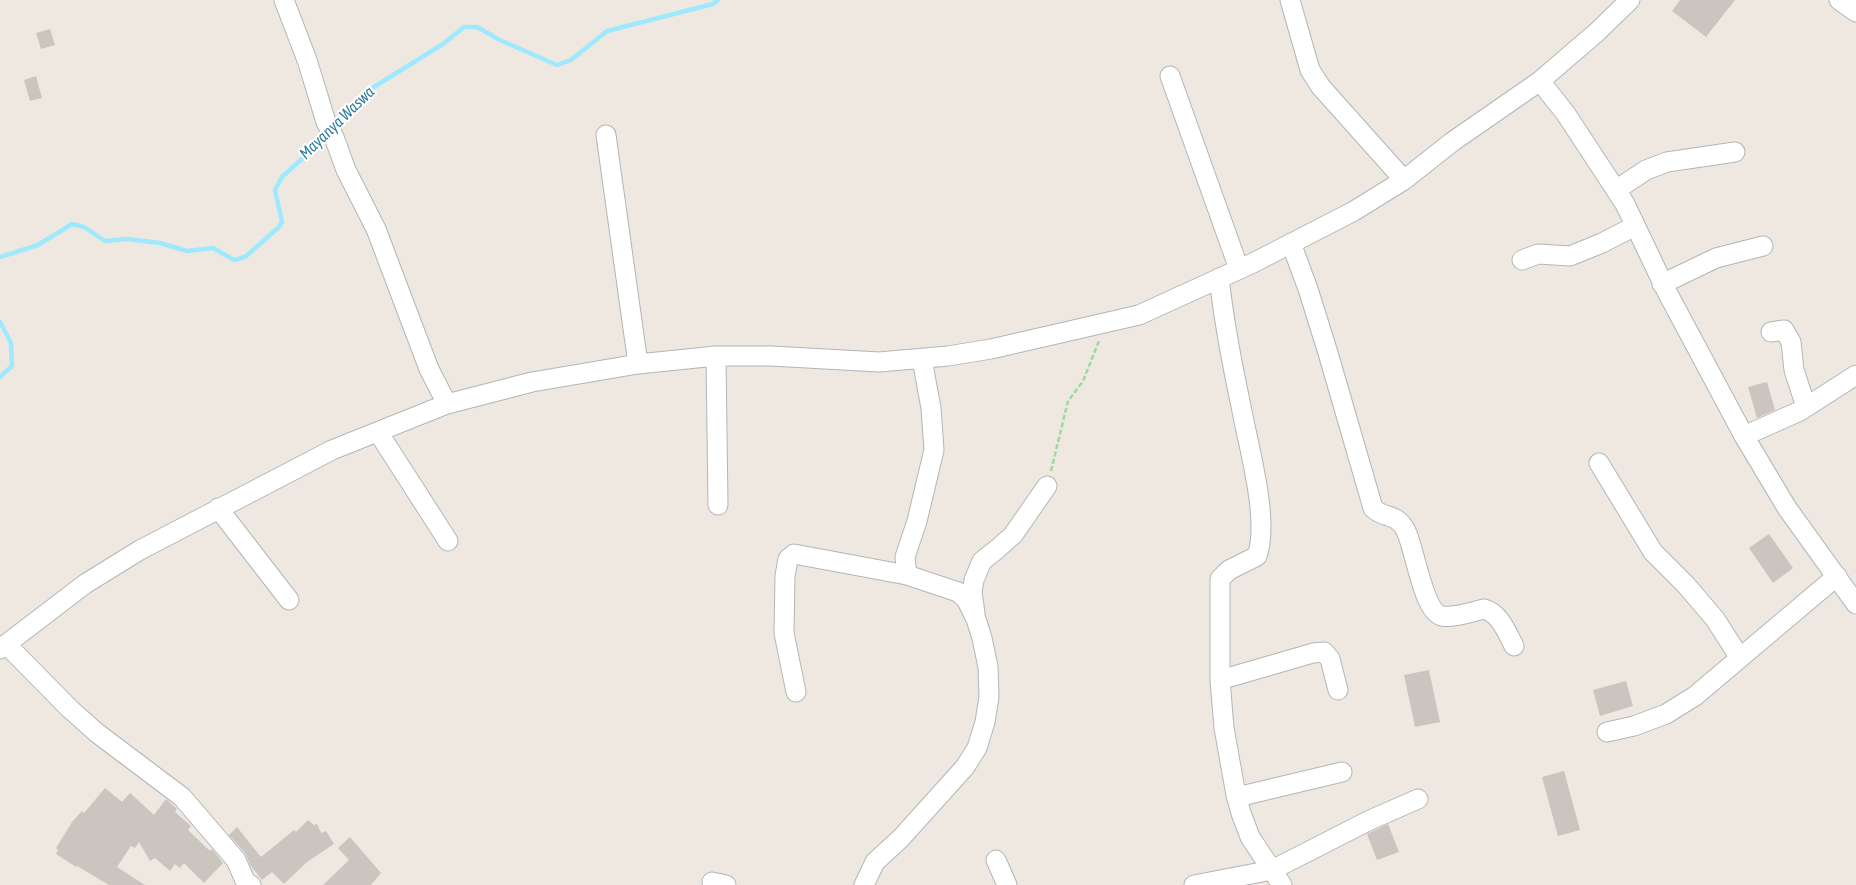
<!DOCTYPE html>
<style>
body{margin:0}
canvas{display:block;background:#eee8e0}
</style>
<canvas width="1856" height="885"></canvas>
<script>
const ctx = document.querySelector('canvas').getContext('2d');
ctx.lineJoin = 'round';
function strokePath(path, color, width, dash) { ctx.strokeStyle = color; ctx.lineWidth = width; ctx.lineCap = dash ? 'butt' : 'round'; ctx.setLineDash(dash || []); ctx.stroke(path); }
function fillPath(path, color) { ctx.fillStyle = color; ctx.fill(path, 'evenodd'); }
function write(font, color, halo, rows, align = 'center') {
  ctx.font = font + ' "Asap Condensed",sans-serif'; ctx.lineWidth = 4; ctx.setLineDash([]); ctx.textBaseline = 'middle'; ctx.strokeStyle = halo; ctx.fillStyle = color; for (const [text, x, y, turn = 0] of rows) {
    ctx.save(); ctx.translate(x, y); ctx.rotate((+turn || 0) * Math.PI / 180); ctx.textAlign = isNaN(turn) ? turn : align; if (halo) ctx.strokeText(text, 0, 0); ctx.fillText(text, 0, 0); ctx.restore();
  }
}
const stream = new Path2D(`
 M333 125 369 90 443 44 464 27H477L500 40 557 65 571 60 607 31 713 4 718 0
 M0 257 38 245 72 224 84 227 105 241 127 239 160 243 187 251 213 248 234 260 245 257 279 227 282 222 275 190 282 177 304 157 325 132
 M0 322 11 343 12 366 0 377`);
const building = new Path2D(`
 M1680 0H1735L1706 37 1672 11Z
 M50 29 55 45 41 49 36 33Z
 M36 76 42 98 30 101 24 80Z
 M1767 382 1775 410 1757 418 1748 387Z
 M1769 534 1793 568 1773 583 1749 548Z
 M1429 670 1440 722 1415 727 1404 675Z
 M1626 681 1633 706 1600 716 1593 690Z
 M1564 771 1580 830 1558 836 1542 777Z
 M105 788 122 802 130 793 154 815 166 799 177 809 175 812 191 826 188 830 210 851 212 849 223 863 204 883 184 863 180 868 175 864 170 871 155 858 150 861 139 842 135 848 131 846 117 867 145 885H109L77 866 76 867 56 854 58 850 56 848 72 822 82 811 84 813Z
 M308 820 314 825 317 824 321 833 326 831 334 844 307 862 284 884 272 872 262 880 251 866 245 853 229 835 237 827 261 857 294 830 296 832Z
 M1388 824 1399 852 1377 860 1367 834Z
 M350 837 381 873 371 885H323L349 860 338 848Z`);
const path = new Path2D(`
 M1051 471 1068 401 1083 381 1099 341`);
const minor = new Path2D(`
 M284 0 307 60 326 122 334 137 346 170 376 229 429 369 447 404
 M1290 0 1310 70 1321 87 1404 180
 M1839 0 1856 12
 M1170 76 1239 269
 M1540 81 1566 114 1625 204 1667 292 1744 436 1787 508 1856 604
 M606 135 638 364
 M1616 190 1646 170 1667 162 1735 152
 M1291 243 1308 289 1328 353 1373 508C1383 519 1397 512 1406 531 1415 549 1423 612 1442 616 1455 618 1472 612 1484 609 1500 613 1507 633 1514 646
 M1522 260 1538 254 1570 256 1602 243 1635 226
 M1219 278C1224 321 1232 364 1241 406 1248 445 1270 520 1257 556L1229 570 1220 579V680L1224 728 1236 795 1241 813 1250 837 1282 885
 M1662 284 1716 258 1763 246
 M1771 332 1784 330 1791 342 1794 370 1806 407
 M716 356 718 505
 M378 432 448 541
 M1744 436 1800 411 1856 375
 M1599 463 1653 552 1686 585 1715 619 1740 658
 M218 508 289 600
 M975 613 972 592 974 580 982 561 996 550 1013 535 1047 486
 M6 644 70 709 97 733 182 797 236 860 246 883 251 885
 M0 649 85 584 140 550 332 450 447 404 532 382 591 372 638 364 716 356H771L879 362 948 356 991 349 1139 315 1253 263 1354 211 1404 180 1452 142 1540 81 1597 32 1630 0
 M1220 680 1313 653 1324 652 1330 659 1338 690
 M796 692 784 633 785 576 788 559 794 554 907 575
 M1607 732 1634 726 1666 714 1695 696 1837 576
 M1237 797 1342 772
 M996 860 1007 885
 M712 882 726 885
 M864 885 875 862 901 838 965 767 977 748 985 722 989 697 988 667 982 638 976 619 966 599 958 592 907 575 905 557 917 521 934 450 931 408 922 359
 M1194 885 1272 870 1370 820 1418 799`);
const waterNames = [
 ["Mayanya Waswa",337,123,-44]
];
strokePath(stream, '#9fe9ff', 4.5);
fillPath(building, '#cac5bf');
strokePath(minor, '#b1b6b9', 21);
strokePath(path, '#9cdaa0', 2.5, [5, 2.5]);
strokePath(minor, '#fff', 19);
write('italic 16px', '#2e7b9c', '#fff', waterNames);
</script>
